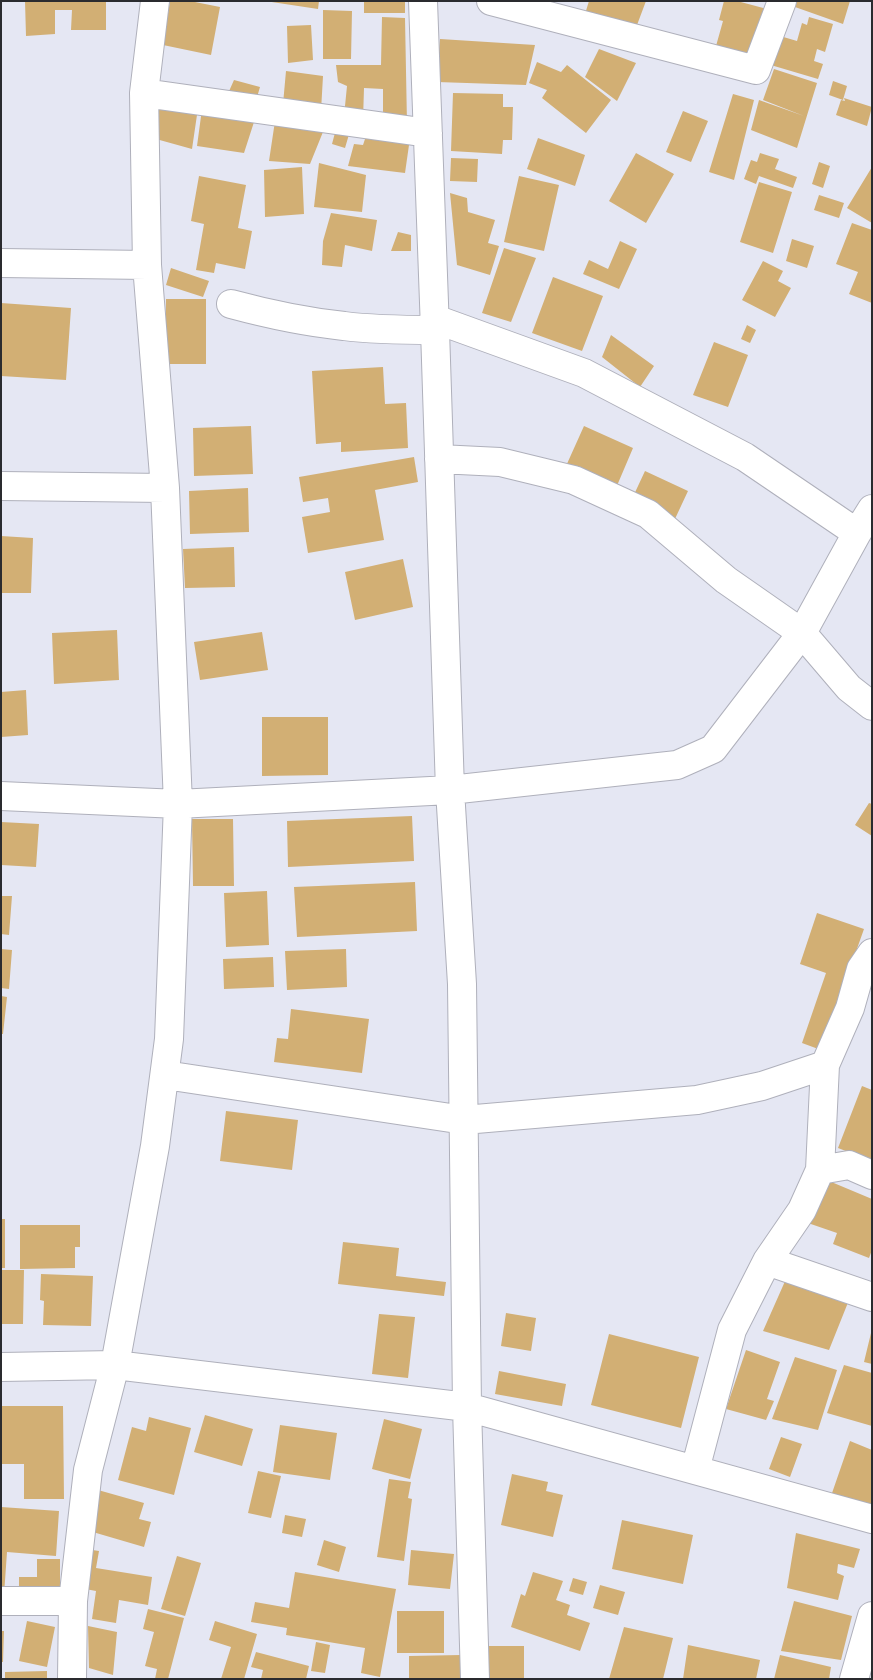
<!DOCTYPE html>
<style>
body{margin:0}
#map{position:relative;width:873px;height:1680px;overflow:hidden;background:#e5e7f3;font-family:Cabin,sans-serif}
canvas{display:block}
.frame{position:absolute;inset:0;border:2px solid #2a2b2f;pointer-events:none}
</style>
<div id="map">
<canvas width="873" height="1680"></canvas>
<div class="frame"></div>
</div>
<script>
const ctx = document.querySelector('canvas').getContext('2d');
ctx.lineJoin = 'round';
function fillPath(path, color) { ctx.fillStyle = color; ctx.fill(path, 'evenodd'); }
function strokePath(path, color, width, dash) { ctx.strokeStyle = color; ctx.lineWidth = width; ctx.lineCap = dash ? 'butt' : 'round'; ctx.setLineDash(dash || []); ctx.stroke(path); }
const building = new Path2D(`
 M25 1H106V30H71L72 10H55V34L26 36Z
 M170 1H190L220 7 211 55 163 45Z
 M265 1H319L318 9Z
 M364 1H405V13H364Z
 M589 1H646L634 33 585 14Z
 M724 1H737L767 9 755 56 716 46 723 21 719 20Z
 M797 1H850L843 24 795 7Z
 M323 10 352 11 351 59H323Z
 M382 17 405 18 407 124H383V89L364 88 363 120 344 116 347 86 338 82 336 65H381Z
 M809 17 833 24 825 52 817 49 814 61 823 64 818 79 764 63 780 36 797 41 802 23 807 25Z
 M311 25 313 60 288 63 287 26Z
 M440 39 535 45 526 85 437 82Z
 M599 49 636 63 617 101 585 77Z
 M537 62 561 72 567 65 611 100 586 133 542 98 547 90 529 83Z
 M774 69 817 83 797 148 751 130 759 100 804 116 763 100Z
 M286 71 323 76 321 111 283 104Z
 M234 80 260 87 255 104 226 98Z
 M833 81 847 86 843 100 829 95Z
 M453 93 503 94V107H513L512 140H503L502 154 451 151Z
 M733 94 754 100 734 180 709 172Z
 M844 98 872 107 867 126 836 115 841 100 845 101Z
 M154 101 198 108 192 149 156 139Z
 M202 109 254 122 244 153 197 146Z
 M683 111 708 121 691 162 666 152Z
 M275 121 325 127 310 164 269 161Z
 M336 129 350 131 345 148 332 144Z
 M368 130 410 138 405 173 348 166 354 144 363 145Z
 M538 138 585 155 575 186 527 169Z
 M636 153 674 174 646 223 609 201Z
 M760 153 779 159 775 169 797 177 793 188 759 176 756 184 744 179 751 160 757 162Z
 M451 158 478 159 477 182 450 181Z
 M819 162 830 166 823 188 812 184Z
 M319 163 366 175 362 212 314 207Z
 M302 167 304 214 265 217 264 170Z
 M872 167V223L847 208Z
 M199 176 246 185 238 228 252 231 245 269 216 263 214 273 196 270 204 224 191 221Z
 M519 176 559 185 544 251 504 242Z
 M759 182 792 192 773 253 740 242Z
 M450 193 467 198 468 212 495 220 488 243 499 246 490 275 457 265Z
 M819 195 844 203 839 218 814 210Z
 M331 213 377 220 372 251 345 245 342 267 322 265 323 241Z
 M852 223 872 230V303L849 294 858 272 836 264Z
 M398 232 411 235V251H391Z
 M792 239 814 246 807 268 786 261Z
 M620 241 637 249 619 289 583 274 589 260 608 269Z
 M504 248 536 258 511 322 482 313Z
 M763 261 783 271 778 281 791 288 775 317 742 300Z
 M171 268 209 281 203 297 166 285Z
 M553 277 603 296 582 351 532 333Z
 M166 299H206V364H165Z
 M1 303 71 308 66 380 1 376Z
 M747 325 756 330 750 343 741 339Z
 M611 335 654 366 640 387 602 357Z
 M714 342 748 355 728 407 693 395Z
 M383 367 385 404 406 403 408 448 341 452V442L316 444 312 371Z
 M251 426 253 474 194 476 193 428Z
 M584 426 633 448 616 488 566 466Z
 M414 457 418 482 375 490 384 540 308 553 302 517 330 512 328 498 303 502 299 477Z
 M645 471 688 491 674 521 631 501Z
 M248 488 249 532 190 534 189 491Z
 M1 536 33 538 31 593H1Z
 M234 547 235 587 185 588 183 549Z
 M403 559 413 607 355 620 345 572Z
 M117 630 119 680 54 684 52 633Z
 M262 632 268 670 200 680 194 642Z
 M26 690 28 735 1 737V692Z
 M262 717H328V775L262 776Z
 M869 803 872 804V836L855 825Z
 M412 816 414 861 288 867 287 821Z
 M192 819H233L234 886H193Z
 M1 822 39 824 36 867 1 865Z
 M415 882 417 931 297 937 294 887Z
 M267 891 269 945 226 947 224 893Z
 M1 896H12L9 935 1 934Z
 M817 913 864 929 821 1050 802 1043 826 973 800 964Z
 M1 949 12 950 9 989 1 988Z
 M346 949 347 987 287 990 285 951Z
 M273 957 274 987 224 989 223 959Z
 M1 996 7 997 3 1034H1Z
 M291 1009 369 1019 362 1073 274 1062 277 1038 288 1039Z
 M862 1086 872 1090V1161L838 1148Z
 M226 1111 298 1120 292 1170 220 1161Z
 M829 1181 872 1199V1250L869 1258 833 1244 837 1233 805 1222Z
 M1 1219H5V1268H1Z
 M20 1225H80V1247H75V1268L20 1269Z
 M343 1242 399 1248 396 1276 446 1282 444 1296 338 1284Z
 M1 1270H24L23 1324H1Z
 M41 1274 93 1276 91 1326 43 1325 44 1301 40 1300Z
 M786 1279 849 1300 829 1350 763 1331Z
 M506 1313 536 1318 531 1351 501 1346Z
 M379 1314 415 1317 408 1378 372 1374Z
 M871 1333H872V1364L864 1362Z
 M609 1334 699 1357 681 1428 591 1405Z
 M746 1350 780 1362 767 1399 774 1401 766 1420 726 1409Z
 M795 1357 837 1370 818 1430 772 1419Z
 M844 1365 872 1373V1426L827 1413Z
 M499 1371 566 1384 562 1406 495 1394Z
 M1 1406H63L64 1499H24V1464H1Z
 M205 1415 253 1429 242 1466 194 1452Z
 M149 1417 191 1428 174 1495 118 1480 132 1427 146 1431Z
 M384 1419 422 1429 410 1479 372 1469Z
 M280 1425 337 1433 330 1480 273 1472Z
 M781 1437 802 1444 790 1477 769 1469Z
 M850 1441 872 1450V1506L831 1496Z
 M258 1471 281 1476 271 1518 248 1513Z
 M512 1474 548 1482 546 1491 563 1495 553 1537 501 1525Z
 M389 1479 411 1482 408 1498 412 1499 404 1561 377 1557Z
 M98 1490 144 1503 139 1519 151 1522 144 1547 86 1530Z
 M1 1507 59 1511 56 1556 7 1552 4 1595H1Z
 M285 1515 306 1519 302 1537 282 1533Z
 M622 1520 693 1535 683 1584 612 1569Z
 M796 1533 860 1549 854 1568 838 1564 837 1573 844 1576 838 1600 787 1588Z
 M324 1540 346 1547 339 1572 317 1565Z
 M86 1549 99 1551 96 1568 152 1577 148 1605 119 1600 116 1623 92 1619 96 1591 80 1588Z
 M411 1550 454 1554 450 1589 408 1585Z
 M177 1556 201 1563 185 1616 161 1609Z
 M37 1559H60V1594H19V1577H37Z
 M295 1572 396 1589 380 1677 361 1673 365 1648 286 1635 287 1628 251 1622 255 1602 289 1608Z
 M533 1572 563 1581 556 1600 570 1605 567 1615 590 1623 580 1651 511 1627 521 1594 525 1596Z
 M573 1578 587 1582 583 1595 569 1591Z
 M600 1585 625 1592 618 1615 593 1608Z
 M794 1601 852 1616 841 1660 781 1651Z
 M148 1609 184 1618 168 1679H155L157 1669 145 1666 154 1632 143 1629Z
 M397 1611H444V1653H397Z
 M27 1621 55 1627 47 1667 19 1661Z
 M215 1621 257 1634 244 1679H221L231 1647 209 1640Z
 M88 1626 117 1632 113 1675 89 1668Z
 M624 1627 673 1638 663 1679H609Z
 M1 1631H4L3 1662H1Z
 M316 1642 330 1645 325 1673 311 1671Z
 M688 1645 760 1660 756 1679H683Z
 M484 1646H524V1679H484Z
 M256 1652 309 1666 306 1679H261L263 1670 251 1667Z
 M461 1655 462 1679H409V1656Z
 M780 1655 831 1667 829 1679H774Z
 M47 1671V1679H5V1672Z`);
const minor = new Path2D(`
 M423 1 435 330 450 790 462 984 467 1407 475 1679
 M491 1 756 70 782 1
 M144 93 428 133
 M1 263 147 265
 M231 304C268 314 306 322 344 326 374 330 405 330 435 330
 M435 319 584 373 745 457 857 533
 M439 459 500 462 574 480 648 514 726 580 802 633 849 688 872 706
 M1 486 165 488
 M1 796 178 804 450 790 677 765 713 749 802 633 857 533 872 509
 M165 1075 464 1120 697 1100 762 1086 825 1065
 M820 1170 849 1165 872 1175
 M767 1261 872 1297
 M1 1367 115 1365 467 1407 872 1519
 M695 1470 732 1330 767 1261 802 1210 820 1170 825 1065 850 1008 861 969 872 953
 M1 1601H73
 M72 1679 73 1601 88 1470 115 1365 155 1146 169 1039 178 804 165 488 147 265 144 93 155 1
 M854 1679 872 1616`);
fillPath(building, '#d2af74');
strokePath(minor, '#afb0bb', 30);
strokePath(minor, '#fff', 28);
</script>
